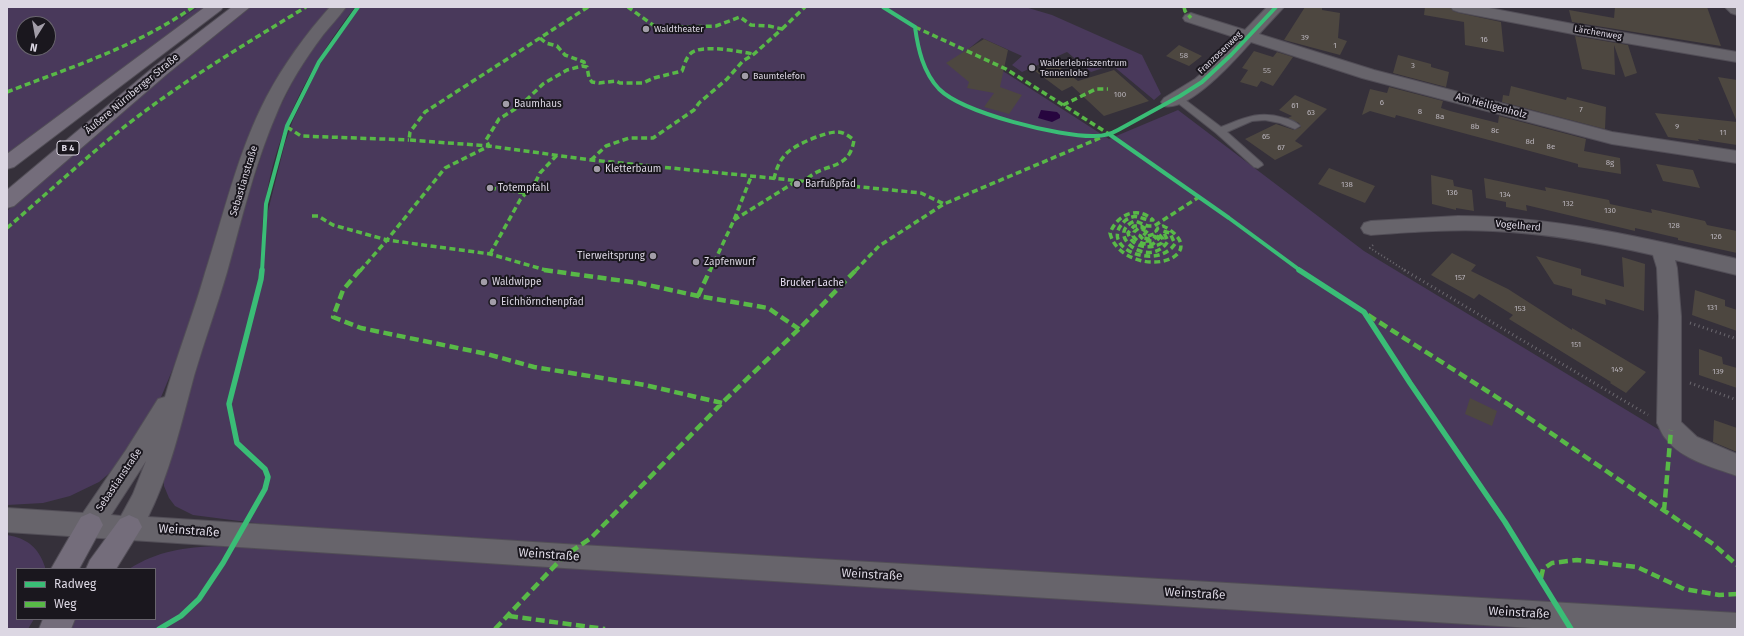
<!DOCTYPE html>
<meta charset="utf-8">
<style>
body{margin:0}
#map{position:relative;width:1744px;height:636px;overflow:hidden;background:#35303a;font-family:"Fira Sans",sans-serif}
canvas{display:block}
.frame{position:absolute;inset:0;border:8px solid #dcd7e3;pointer-events:none}
.legend{position:absolute;left:16px;top:568px;width:140px;height:52px;box-sizing:border-box;background:#1a171e;border:1px solid #68646d;margin:0;padding:5px 7px;list-style:none;font-size:12px;color:#dcd7e3}
.legend li{display:flex;align-items:center;gap:8px;height:20px}
.legend b{width:20px;border:1px solid #68646d}
.north{position:absolute;left:16px;top:16px;width:40px;height:40px;box-sizing:border-box;background:#1a171e;border:1px solid #68646d;border-radius:50%;rotate:191deg;font-size:11px;font-weight:700;line-height:16px;text-align:center;color:#dcd7e3}
.north::after{content:'';display:block;margin:auto;width:14px;height:18px;background:#a29da8;clip-path:polygon(50% 0,100% 100%,50% 72%,0 100%)}
</style>
<div id="map">
<canvas width="1744" height="636"></canvas>
<div class="frame"></div>
<ul class="legend">
<li><b style="height:5px;background:#3abd76"></b>Radweg</li>
<li><b style="height:5px;background:#58b947"></b>Weg</li>
</ul>
<div class="north">N</div>
</div>
<script>
const ctx = document.querySelector('canvas').getContext('2d');
ctx.lineJoin = 'round';
function fillPath(path, color) { ctx.fillStyle = color; ctx.fill(path, 'evenodd'); }
function strokePath(path, color, width, dash) { ctx.strokeStyle = color; ctx.lineWidth = width; ctx.lineCap = dash ? 'butt' : 'round'; ctx.setLineDash(dash || []); ctx.stroke(path); }
function write(font, color, halo, rows, align = 'center') {
  ctx.font = font + ' "Fira Sans",sans-serif'; ctx.lineWidth = 4; ctx.setLineDash([]); ctx.textBaseline = 'middle'; ctx.strokeStyle = halo; ctx.fillStyle = color; for (const [text, x, y, turn = 0] of rows) {
    ctx.save(); ctx.translate(x, y); ctx.rotate((+turn || 0) * Math.PI / 180); ctx.textAlign = isNaN(turn) ? turn : align; if (halo) ctx.strokeText(text, 0, 0); ctx.fillText(text, 0, 0); ctx.restore();
  }
}
const green = new Path2D(`
 M7 7H197L172 25 198 7H207L7 156ZM24 24H48V48H24Z
 M251 7H330L276 81 249 135 179 354 159 402 119 465 99 482 70 496 43 503 7 505V211L123 110Z
 M346 7H355C312 63 280 122 267 192 265 207 262 220 262 235L285 143 293 120 318 68 331 47 360 7H1025L1052 15 1142 55 1161 94 1154 100 1112 65 1091 72 1067 52 1022 72 1012 65 1022 56 982 38 966 51 1006 73 1109 139 1178 110 1364 251 1737 477V614L602 547 278 526 193 515 175 506 169 498 164 486V473L176 425 222 287 252 184 272 123 295 77 310 52Z
 M7 535C27 538 39 548 45 567V569H17V619H34L28 629H7Z
 M218 546 268 549 1599 629H61L69 619H155V569H129C157 551 185 547 218 546Z`);
const water = new Path2D(`
 M1041 110 1057 112 1060 115V118L1052 122 1038 118Z`);
const building = new Path2D(`
 M1305 7H1322V10L1340 13 1338 38 1347 41 1340 55 1284 40Z
 M1425 7H1450L1453 11 1459 13 1501 22 1504 52 1465 45 1464 22 1424 15Z
 M1615 7H1707L1721 46 1572 22 1569 10 1614 18Z
 M1575 36 1628 45 1637 73 1625 77 1614 45 1615 75 1582 69Z
 M984 39 1008 50 1000 87 1022 95 1009 114 984 107 994 93 967 88 969 82 946 63Z
 M1179 45 1202 56 1189 66 1166 56Z
 M1254 51 1273 57 1277 52 1293 57 1273 86 1261 81 1257 87 1240 82 1248 70 1242 68Z
 M1398 55 1431 64V67L1449 72 1446 87 1393 73Z
 M1054 63 1078 81 1114 70 1149 101 1104 116 1072 86 1062 91 1035 71Z
 M1718 77 1737 80V122Z
 M1511 86 1566 100 1567 97 1606 107 1605 129 1502 102 1503 95 1509 96Z
 M1389 87 1443 101 1441 108 1450 111 1498 123 1499 116 1586 139 1584 151 1620 158 1621 174 1578 167V164L1396 115 1395 118 1370 111 1362 115 1370 89 1387 93Z
 M1295 95 1327 109 1295 141 1303 146 1275 160 1245 139 1276 124 1294 130 1301 127 1299 123 1288 118 1292 116 1279 110Z
 M1655 113 1737 122V145L1698 139 1699 141 1668 137Z
 M1656 164 1693 170 1700 188 1663 181Z
 M1329 168 1375 186 1365 203 1318 184Z
 M1431 175 1453 180 1454 186 1472 190 1474 211 1456 208V210L1432 204Z
 M1484 178 1546 191 1545 187 1609 200 1610 204 1652 213 1651 209 1705 221 1707 225 1737 231V253L1678 240V238L1635 228V231L1526 205 1527 211 1506 207V202L1486 198Z
 M1452 253 1476 265 1471 271 1508 289 1572 330V328L1646 372 1626 393 1610 383 1611 382 1509 319 1513 315 1479 294 1474 299 1431 275Z
 M1536 256 1581 269V275L1624 287 1622 257 1645 264 1644 311 1605 299 1606 305 1572 295V289L1554 284Z
 M1695 290 1725 300V306L1737 310V331L1692 315Z
 M1699 349 1722 357 1723 364 1737 368V388L1699 375Z
 M1470 398 1497 411 1492 426 1465 414Z
 M1714 420 1737 428V452L1713 442Z`);
const pathFar1 = new Path2D(`
 M1373 245 1370 248 1406 271`);
const path = new Path2D(`
 M1404 270 1648 415
 M1690 323 1737 339
 M1690 383 1737 400`);
const lane = new Path2D(`
 M1177 95 1180 96 1221 127C1244 118 1259 110 1284 118 1289 119 1296 122 1300 126L1295 129 1280 123 1265 120 1252 121 1227 132 1262 163 1263 165 1258 168 1254 167 1216 133 1174 100 1172 98Z`);
const street = new Path2D(`
 M1267 7H1284L1259 34 1374 70 1612 132 1737 151V163L1612 144 1362 78 1251 42C1235 60 1189 112 1164 106L1161 102 1164 98 1195 79 1209 67 1237 38 1185 21 1183 18 1185 15 1191 13 1197 15 1245 30Z
 M1451 7H1484L1573 24 1737 52V62L1573 34 1459 12 1453 10Z
 M1725 7H1737V15L1731 13Z
 M1458 216C1553 216 1645 238 1737 259V275L1675 260 1677 268 1681 316V422L1697 437 1737 454V476C1713 467 1682 460 1666 439 1662 435 1660 428 1657 423L1659 316 1657 268 1653 255C1600 243 1547 233 1493 231 1452 229 1412 232 1371 235L1364 233 1361 228 1364 223 1371 221Z`);
const secondary = new Path2D(`
 M330 7H346C339 17 330 26 323 35 305 59 289 84 278 110 255 162 242 218 227 272 217 307 204 341 194 376 181 424 170 473 148 517L564 544 1737 613V629H1548L564 568 7 532V508L83 513 126 450 158 399 165 397C177 355 193 315 205 273 224 214 238 151 267 96 284 64 306 34 330 7ZM146 461 133 494 121 516 111 515Z`);
const highway = new Path2D(`
 M205 7H223L221 10 14 167 7 169V154Z
 M232 7H250L167 74 14 206 7 208V190L155 66Z
 M90 513 99 517 103 525 79 569H51L81 517Z
 M129 515 138 519 142 527 116 569H86L90 560 120 519Z
 M43 619H75L71 629H39Z`);
const quietFar1 = new Path2D(`
 M588 7 425 112 410 132 409 140 489 146 591 160 921 193 944 204
 M1184 7 1185 11 1191 18
 M915 27 1006 69 1109 134
 M782 29 805 7
 M540 38 546 43 557 46 565 55 584 62 585 66
 M7 92C71 67 136 47 193 7
 M1063 105 1096 89H1108
 M287 127 301 136 409 140
 M591 160 606 146 629 138H653L694 110 699 103 727 79 743 61 754 54 782 29 769 26 751 25 740 17 716 26 657 28 628 7
 M774 179C776 169 780 159 788 152 797 144 825 132 837 132 844 132 849 136 854 140 849 173 822 161 804 182
 M490 188 526 193
 M312 216H318L333 225 387 240 490 254 549 271
 M734 220 795 182
 M7 228C44 196 81 162 119 131 178 84 242 46 306 7
 M1148 236 1154 234 1159 238 1153 244C1145 245 1138 243 1133 236L1134 232 1140 227 1144 229 1140 236 1145 241H1152L1156 237 1153 236 1149 239 1144 238 1143 236 1148 230 1141 226H1134L1128 233C1132 248 1150 250 1162 243L1163 239 1156 231 1158 228 1163 226C1176 232 1191 247 1172 258 1150 269 1115 257 1110 233 1117 215 1137 205 1153 220 1146 221 1138 215 1132 217 1128 218 1124 221 1122 224 1101 248 1156 271 1175 244L1170 233 1163 231 1168 241C1150 271 1102 234 1135 221L1148 226H1154L1199 197
 M490 254 520 200 535 183 540 173 558 154
 M360 271 387 240 445 168 489 146 486 140 499 119 520 106 543 84 567 70 582 66 587 67 589 78 592 82 599 83 616 81 620 83H643L654 78 682 71C684 66 686 58 690 54 701 43 740 52 754 54
 M710 271 734 220 751 177
 M855 271 879 246 944 204 1100 138`);
const quiet = new Path2D(`
 M360 270 343 290 333 317 361 328 487 354 534 367 645 385 722 403
 M544 270 639 283 698 296 768 308 799 329
 M698 296 710 270
 M1368 315 1523 414 1713 544 1737 565
 M1664 511 1671 430
 M1541 578 1543 569 1552 563 1577 560 1637 567 1684 589 1719 595 1737 594
 M509 616 605 629
 M495 629 564 556 591 538 722 403 799 329 856 270`);
const cyclewayFar1 = new Path2D(`
 M883 7 915 27C918 49 923 72 939 89 963 113 1060 137 1095 136 1103 136 1111 134 1118 130L1180 96 1202 82 1231 55 1276 7
 M1109 134 1229 218 1301 271
 M262 271 266 204 287 126 319 62 358 7`);
const cycleway = new Path2D(`
 M1299 270 1364 312 1410 383 1505 522 1571 629
 M159 629 181 616 199 599 223 563 265 489 268 477 265 469 237 443 229 404 261 279 262 270`);
const markers = [
 [646,29,4,"#a29da8"],
 [1032,68,4,"#a29da8"],
 [745,76,4,"#a29da8"],
 [506,104,4,"#a29da8"],
 [597,169,4,"#a29da8"],
 [797,184,4,"#a29da8"],
 [490,188,4,"#a29da8"],
 [653,256,4,"#a29da8"],
 [696,262,4,"#a29da8"],
 [484,282,4,"#a29da8"],
 [493,302,4,"#a29da8"]
];
const numberNames = [
 ["39",1305,38],
 ["16",1484,40],
 ["1",1335,46],
 ["58",1184,56],
 ["3",1413,66],
 ["55",1267,71],
 ["100",1120,95],
 ["6",1382,103],
 ["61",1295,106],
 ["7",1581,110],
 ["8",1420,112],
 ["63",1311,113],
 ["8a",1440,117],
 ["8b",1475,127],
 ["9",1677,127],
 ["8c",1495,131],
 ["11",1723,133],
 ["65",1266,137],
 ["8d",1530,142],
 ["8e",1551,147],
 ["67",1281,148],
 ["8g",1610,163],
 ["138",1347,185],
 ["136",1452,193],
 ["134",1505,195],
 ["132",1568,204],
 ["130",1610,211],
 ["128",1674,226],
 ["126",1716,237],
 ["157",1460,278],
 ["131",1712,308],
 ["153",1520,309],
 ["151",1576,345],
 ["149",1617,370],
 ["139",1718,372]
];
const farPoinames = [
 ["Waldtheater",654,29],
 ["Walderlebniszentrum",1040,63],
 ["Tennenlohe",1040,73],
 ["Baumtelefon",753,76]
];
const farStreetnames = [
 ["Lärchenweg",1598,33,10],
 ["Franzosenweg",1220,53,-44]
];
const shields = [
 [68,148,22]
];
const shieldNames = [
 ["B 4",68,148]
];
const streetNames = [
 ["Äußere Nürnberger Straße",132,94,-40],
 ["Am Heiligenholz",1491,106,15],
 ["Sebastianstraße",244,181,-73],
 ["Vogelherd",1518,226,5],
 ["Sebastianstraße",119,480,-56]
];
const poiNames = [
 ["Baumhaus",514,104],
 ["Kletterbaum",605,169],
 ["Barfußpfad",805,184],
 ["Totempfahl",498,188],
 ["Tierweitsprung",645,256,"right"],
 ["Zapfenwurf",704,262],
 ["Waldwippe",492,282],
 ["Eichhörnchenpfad",501,302]
];
const parkNames = [
 ["Brucker Lache",812,283]
];
const nearStreetnames = [
 ["Weinstraße",189,531,4],
 ["Weinstraße",549,555,4],
 ["Weinstraße",872,575,3],
 ["Weinstraße",1195,594,3],
 ["Weinstraße",1519,613,3]
];
fillPath(green, '#49395b');
fillPath(water, '#27053f');
fillPath(building, '#4d4740');
strokePath(lane, '#524e57', 2);
strokePath(street, '#524e57', 2);
strokePath(secondary, '#524e57', 2);
strokePath(highway, '#524e57', 2);
strokePath(pathFar1, '#6b686f', 2, [1, 2.5]);
strokePath(path, '#6b686f', 3, [1, 3.5]);
fillPath(lane, '#67646b');
fillPath(street, '#67646b');
fillPath(secondary, '#67646b');
fillPath(highway, '#746d7b');
strokePath(quietFar1, '#58b947', 3.5, [6, 3.5]);
strokePath(quiet, '#58b947', 4.5, [9, 4.5]);
strokePath(cyclewayFar1, '#3abd76', 4);
strokePath(cycleway, '#3abd76', 5.5);
for (const [x, y, r, color] of markers) { const dot = new Path2D(); dot.arc(x, y, r, 0, 2 * Math.PI); ctx.fillStyle = color; ctx.fill(dot); strokePath(dot, '#1a171e', 1.5); }
write('8px', '#b8b3ba', null, numberNames);
write('9px', '#dcd7e3', '#1a171e', farPoinames, 'left');
write('9px', '#dcd7e3', '#1a171e', farStreetnames);
for (const [x, y, w] of shields) { const box = new Path2D(); box.roundRect(x - w / 2, y - 7, w, 14, 3); ctx.fillStyle = '#1a171e'; ctx.fill(box); strokePath(box, '#dcd7e3', 1); }
write('bold 9px', '#dcd7e3', null, shieldNames);
write('10px', '#dcd7e3', '#1a171e', streetNames);
write('10px', '#dcd7e3', '#1a171e', poiNames, 'left');
write('10px', '#e8dff3', '#1a171e', parkNames);
write('12px', '#dcd7e3', '#1a171e', nearStreetnames);
</script>
